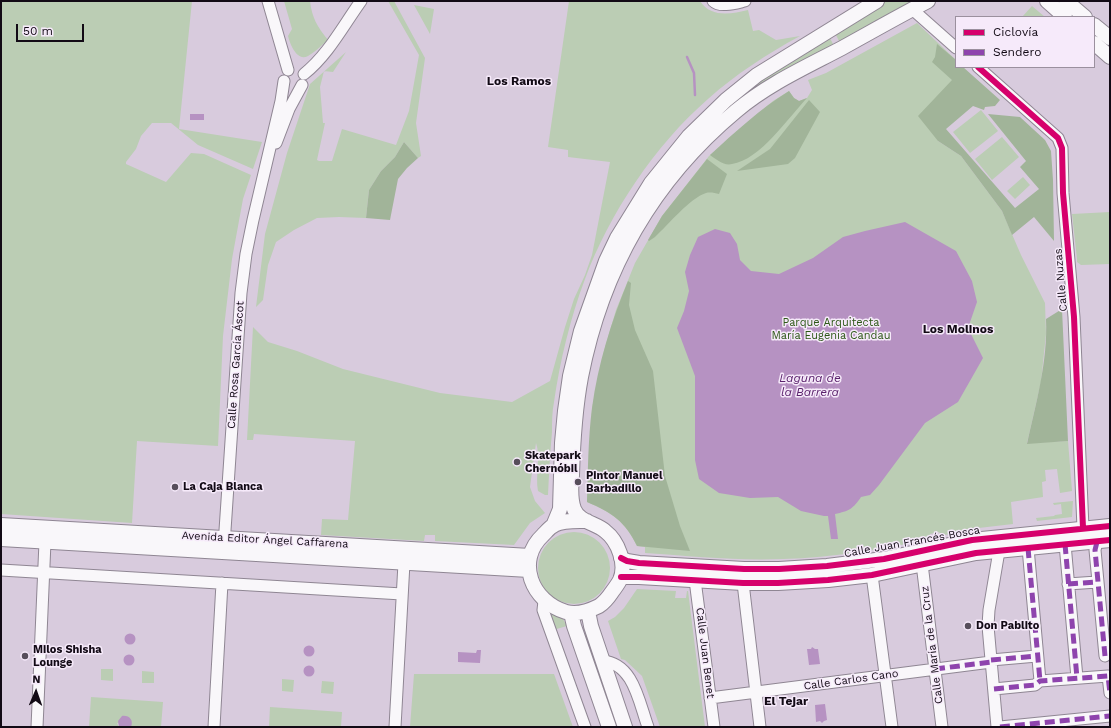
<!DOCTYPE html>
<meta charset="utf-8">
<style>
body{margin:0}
#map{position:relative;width:1111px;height:728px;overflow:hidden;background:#d8cbdd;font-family:"Work Sans",sans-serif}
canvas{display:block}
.frame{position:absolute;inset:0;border:2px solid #120a15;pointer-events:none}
.legend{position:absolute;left:955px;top:16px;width:140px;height:52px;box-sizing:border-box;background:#f6eafa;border:1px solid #9b909e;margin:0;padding:5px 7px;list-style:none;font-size:12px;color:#120a15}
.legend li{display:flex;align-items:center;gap:8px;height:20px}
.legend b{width:20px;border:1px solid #9b909e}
.north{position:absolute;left:16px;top:672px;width:40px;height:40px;-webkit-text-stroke:3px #f6eafa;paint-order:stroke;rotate:2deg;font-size:11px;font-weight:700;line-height:16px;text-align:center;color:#120a15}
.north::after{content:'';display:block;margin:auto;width:14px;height:18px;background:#120a15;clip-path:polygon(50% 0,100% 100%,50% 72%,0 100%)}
.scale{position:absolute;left:16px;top:24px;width:68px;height:18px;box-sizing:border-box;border:2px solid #120a15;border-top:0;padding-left:5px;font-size:12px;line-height:14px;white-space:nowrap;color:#120a15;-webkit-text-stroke:3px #f6eafa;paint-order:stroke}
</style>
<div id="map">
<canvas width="1111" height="728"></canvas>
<div class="frame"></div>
<ul class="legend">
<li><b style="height:5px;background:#d6006c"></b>Ciclovía</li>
<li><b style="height:5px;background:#8e44ad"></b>Sendero</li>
</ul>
<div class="north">N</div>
<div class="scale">50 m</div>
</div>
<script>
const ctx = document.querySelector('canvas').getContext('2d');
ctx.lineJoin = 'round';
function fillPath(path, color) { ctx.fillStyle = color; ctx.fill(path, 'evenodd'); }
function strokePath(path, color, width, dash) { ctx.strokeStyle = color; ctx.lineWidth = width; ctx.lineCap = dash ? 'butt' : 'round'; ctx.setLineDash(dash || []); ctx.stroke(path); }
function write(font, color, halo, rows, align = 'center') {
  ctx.font = font + ' "Work Sans",sans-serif'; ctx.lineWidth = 3; ctx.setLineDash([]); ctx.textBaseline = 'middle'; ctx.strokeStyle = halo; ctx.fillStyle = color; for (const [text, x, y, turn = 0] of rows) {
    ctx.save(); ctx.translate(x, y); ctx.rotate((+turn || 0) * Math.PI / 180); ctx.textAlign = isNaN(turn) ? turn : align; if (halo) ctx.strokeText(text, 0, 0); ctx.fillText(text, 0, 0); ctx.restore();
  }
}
const green = new Path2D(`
 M1 1H192L179 129 262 142 253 169 198 145 171 123H152L141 136 136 149 126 162V164L166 182 191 153 204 154 251 175 243 199 232 259 223 336 218 446 137 441 132 523 1 514Z
 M284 1H310C312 18 317 26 328 40 323 44 314 53 308 56 297 62 290 44 288 36L292 29Z
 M388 1H394L425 58 416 123 421 156 418 158 404 142 395 157 381 171 369 190 366 218 339 217 317 218 294 230 276 242 268 265 263 300 256 307 265 234 287 153 310 84 346 52 333 72 324 71 320 87 323 123H325L317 160 319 161H332L342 129 396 145 409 111 419 55Z
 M569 1H700C711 18 731 14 748 10L753 31 759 30 776 40 800 36C767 54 736 74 708 99 655 145 609 214 585 279 570 319 560 361 554 402 552 412 552 422 552 432 550 453 549 474 548 495H545L538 491C535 475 541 457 536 443L530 487 535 501 545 513 530 523 514 545 435 541V535H425L424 541 321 535 322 519 348 520 355 441 254 434 253 440H247L253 327 268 342 297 351 343 369 440 393 512 402 550 381 565 327 574 299 585 275 592 255 610 162 568 157V150L548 147Z
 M886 1H908L911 5 840 43 835 33Z
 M414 5 434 9 430 34Z
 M1032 6 1045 17H1022Z
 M917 23 956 60V67H963L938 141 961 156 1002 211 1021 255 1045 303 1046 334 1041 382 1027 443 1068 441 1072 491 1060 493 1057 469 1045 470 1046 481 1042 482 1043 497 1011 502 1013 524 970 529 941 536 939 532 930 534 931 539C882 549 833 558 783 559 737 561 691 556 645 553V547L637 546C626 522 611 512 587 502L592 408 604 351 616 310 635 263 662 216 709 156 742 127 773 101 789 91 794 98 799 101 807 98 812 90 808 80 826 73Z
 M829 36 834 46 694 137 728 106 762 78Z
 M981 110 998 131 970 153 953 132Z
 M1002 137 1019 157 992 180 975 159Z
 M1023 177 1030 185 1015 199 1007 191Z
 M1110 212V264L1081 265 1077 262V259L1072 214Z
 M1073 501 1072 517 1037 521 1036 518 1054 516 1055 515 1062 514 1061 504 1054 505 1053 503Z
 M538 568a36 36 0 1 1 72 0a36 36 0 1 1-72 0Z
 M637 589 676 591 675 598H686L687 591H688L705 727H660L642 676 625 660 621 659 608 621 615 617 624 608Z
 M547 612 563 619 567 626 553 630Z
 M586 634 619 727H613L581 635Z
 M101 669H113V681L101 680Z
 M142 671 154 672V683H142Z
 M414 674H554L573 727H410Z
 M282 679 294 680 293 692 282 691Z
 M322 681 334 682 333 694 321 693Z
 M91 697 163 702 161 727H131V726L117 723 119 727H89Z
 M270 707 342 712 341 727H269Z`);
const forest = new Path2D(`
 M937 44 956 60V67H963L1000 100 995 106 985 107 984 110 973 106 946 129 1015 208 1039 189 1020 167 1026 161 988 114 1020 117 1045 140 1051 151 1053 180 1054 241 1034 217 1012 235 1002 211 961 156 938 141 918 116 952 80 932 62 935 57Z
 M789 91 794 98 799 101 807 98C788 118 760 160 732 164 724 166 717 160 710 155 735 132 760 109 789 91Z
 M809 100 820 112 795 158 788 164 737 171 770 149Z
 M404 142 418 158 407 168 398 179 390 220 366 218 369 190 381 171 395 157Z
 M707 159 727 174 719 194C715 193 710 192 706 193 690 198 668 225 655 237L649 241 648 240 662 216Z
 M628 281 631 283 629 305 635 330 653 371 665 476 680 526 690 551 637 546C626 522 611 512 587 502 588 471 588 439 592 408 598 364 611 322 628 281Z
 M1062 309 1068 441 1027 444C1036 403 1048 361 1046 319Z`);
const water = new Path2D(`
 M190 114H204V120H190Z
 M905 222 956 251 972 281 977 302 968 328 983 358 958 402 925 423 879 485 870 495 861 497C853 509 849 511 835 514L838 539H831L828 516H824L801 511 778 497 750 498 719 493 699 479 695 460V376L677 328 684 311 689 291 685 272 690 255 698 237 715 229 730 233 737 244 740 260 751 271 779 274 813 258 843 237 865 231Z
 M124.5 639a5.5 5.5 0 1 1 11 0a5.5 5.5 0 1 1-11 0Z
 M303.5 651a5.5 5.5 0 1 1 11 0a5.5 5.5 0 1 1-11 0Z
 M812 647 815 649H818L820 664 809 665 807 649H811Z
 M477 650H481L480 663 458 662V652L476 653Z
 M123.5 660a5.5 5.5 0 1 1 11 0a5.5 5.5 0 1 1-11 0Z
 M303.5 671a5.5 5.5 0 1 1 11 0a5.5 5.5 0 1 1-11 0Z
 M825 704 827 720 824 721 822 723 820 721 816 722 815 705Z
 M122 716C129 715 134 720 131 727H119L118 721Z`);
const stream = new Path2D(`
 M687 57 694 73 695 95`);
const minor = new Path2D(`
 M268 1 288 70
 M713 1C720 8 736 3 745 1
 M912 9 956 48
 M978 67 1058 138 1062 148 1063 193 1074 317 1083 528
 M304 74C328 55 343 26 361 1
 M276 143 289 109 302 85
 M1097 542 1095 550 1105 656
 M1065 544 1077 678
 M224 545 241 293 246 254 253 220 281 101 284 81
 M1028 548 1040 681
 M922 564 942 727
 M1 570 402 594
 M872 575 892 727
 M695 580 714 727
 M743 583 760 727
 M1068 584 1097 582
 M544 601 543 610 585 727
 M991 660 1037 656
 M602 661C634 663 639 703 648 727
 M994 689 1035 685 1040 681 1108 676 1110 693
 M710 698 991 662
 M37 727 45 542
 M214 727 222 583
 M395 727 404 563
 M997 727 988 626 989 610 999 551
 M1000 727 1110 716`);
const major = new Path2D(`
 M1047 1 1065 17
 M1066 1 1085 17
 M1094 25 1110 38
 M1094 43 1110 57
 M587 521C576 521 564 520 554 525 550 527 546 532 543 535 515 561 532 602 566 612 577 615 589 611 599 606 605 602 608 598 612 592 615 588 618 584 620 580 627 564 618 541 605 531 596 523 579 522 574 509 570 499 571 486 572 475 573 442 575 409 581 377 602 269 652 181 736 111 768 84 806 67 842 48 871 32 899 16 928 1
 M1 525 530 556
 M553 526 560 509 562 443 565 411 570 376 581 331 606 261 617 238 651 183 689 136 726 100 757 75 877 1
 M1 539 529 570
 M621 558 627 561 639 563 744 569H779L827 566 884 559 972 540 1110 526
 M621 577H639L743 583H778L828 580 872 575 976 553 1110 540
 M588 611 591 626 625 727
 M571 613 574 626 609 727`);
const quiet = new Path2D(`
 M1097 542 1095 550 1105 656
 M1065 544 1077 678
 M1028 548 1040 681
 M1068 584 1097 582
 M991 660 1037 656
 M935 669 991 662
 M994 689 1035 685 1040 681 1108 676 1110 693
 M1000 727 1110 716`);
const cycleway = new Path2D(`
 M978 67 1058 138 1062 148 1063 193 1074 317 1083 528
 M621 558 627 561 639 563 744 569H779L827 566 884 559 972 540 1110 526
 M621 577H639L743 583H778L828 580 872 575 976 553 1110 540`);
const markers = [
 [517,462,4,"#574e5b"],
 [578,482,4,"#574e5b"],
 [175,487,4,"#574e5b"],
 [968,626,4,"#574e5b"],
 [25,656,4,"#574e5b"]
];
const streetNames = [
 ["Calle Nuzas",1061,280,-95],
 ["Calle Rosa García Áscot",236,365,-86],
 ["Avenida Editor Ángel Caffarena",265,540,3],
 ["Calle Juan Francés Bosca",912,542,-10],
 ["Calle María de la Cruz",932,645,-97],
 ["Calle Juan Benet",705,653,83],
 ["Calle Carlos Cano",851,680,-8]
];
const parkNames = [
 ["Parque Arquitecta",831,323],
 ["María Eugenia Candau",831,336]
];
const poiNames = [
 ["Skatepark",525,456],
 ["Chernóbil",525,469],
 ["Pintor Manuel",586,476],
 ["Barbadillo",586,489],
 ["La Caja Blanca",183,487],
 ["Don Pablito",976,626],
 ["Milos Shisha",33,650],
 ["Lounge",33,663]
];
const neighbourhoodNames = [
 ["Los Ramos",519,81],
 ["Los Molinos",958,329],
 ["El Tejar",786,701]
];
const waterNames = [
 ["Laguna de",810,378],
 ["la Barrera",810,392]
];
fillPath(green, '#bbcdb4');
fillPath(forest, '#a1b499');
fillPath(water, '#b692c2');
strokePath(stream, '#b692c2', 2.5);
strokePath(minor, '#8f8693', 13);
strokePath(major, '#8f8693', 16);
strokePath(minor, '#f9f7fa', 11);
strokePath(major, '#f9f7fa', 14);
strokePath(quiet, '#8e44ad', 5, [10, 5]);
strokePath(cycleway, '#d6006c', 6);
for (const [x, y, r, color] of markers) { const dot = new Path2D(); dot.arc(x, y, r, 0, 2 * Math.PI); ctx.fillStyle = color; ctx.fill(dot); strokePath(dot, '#f6eafa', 1.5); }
write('11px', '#120a15', '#f6eafa', streetNames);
write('11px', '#2c5716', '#f6eafa', parkNames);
write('bold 11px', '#120a15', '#f6eafa', poiNames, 'left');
write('bold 12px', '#120a15', '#f6eafa', neighbourhoodNames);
write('italic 12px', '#5b226d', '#f6eafa', waterNames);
</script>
